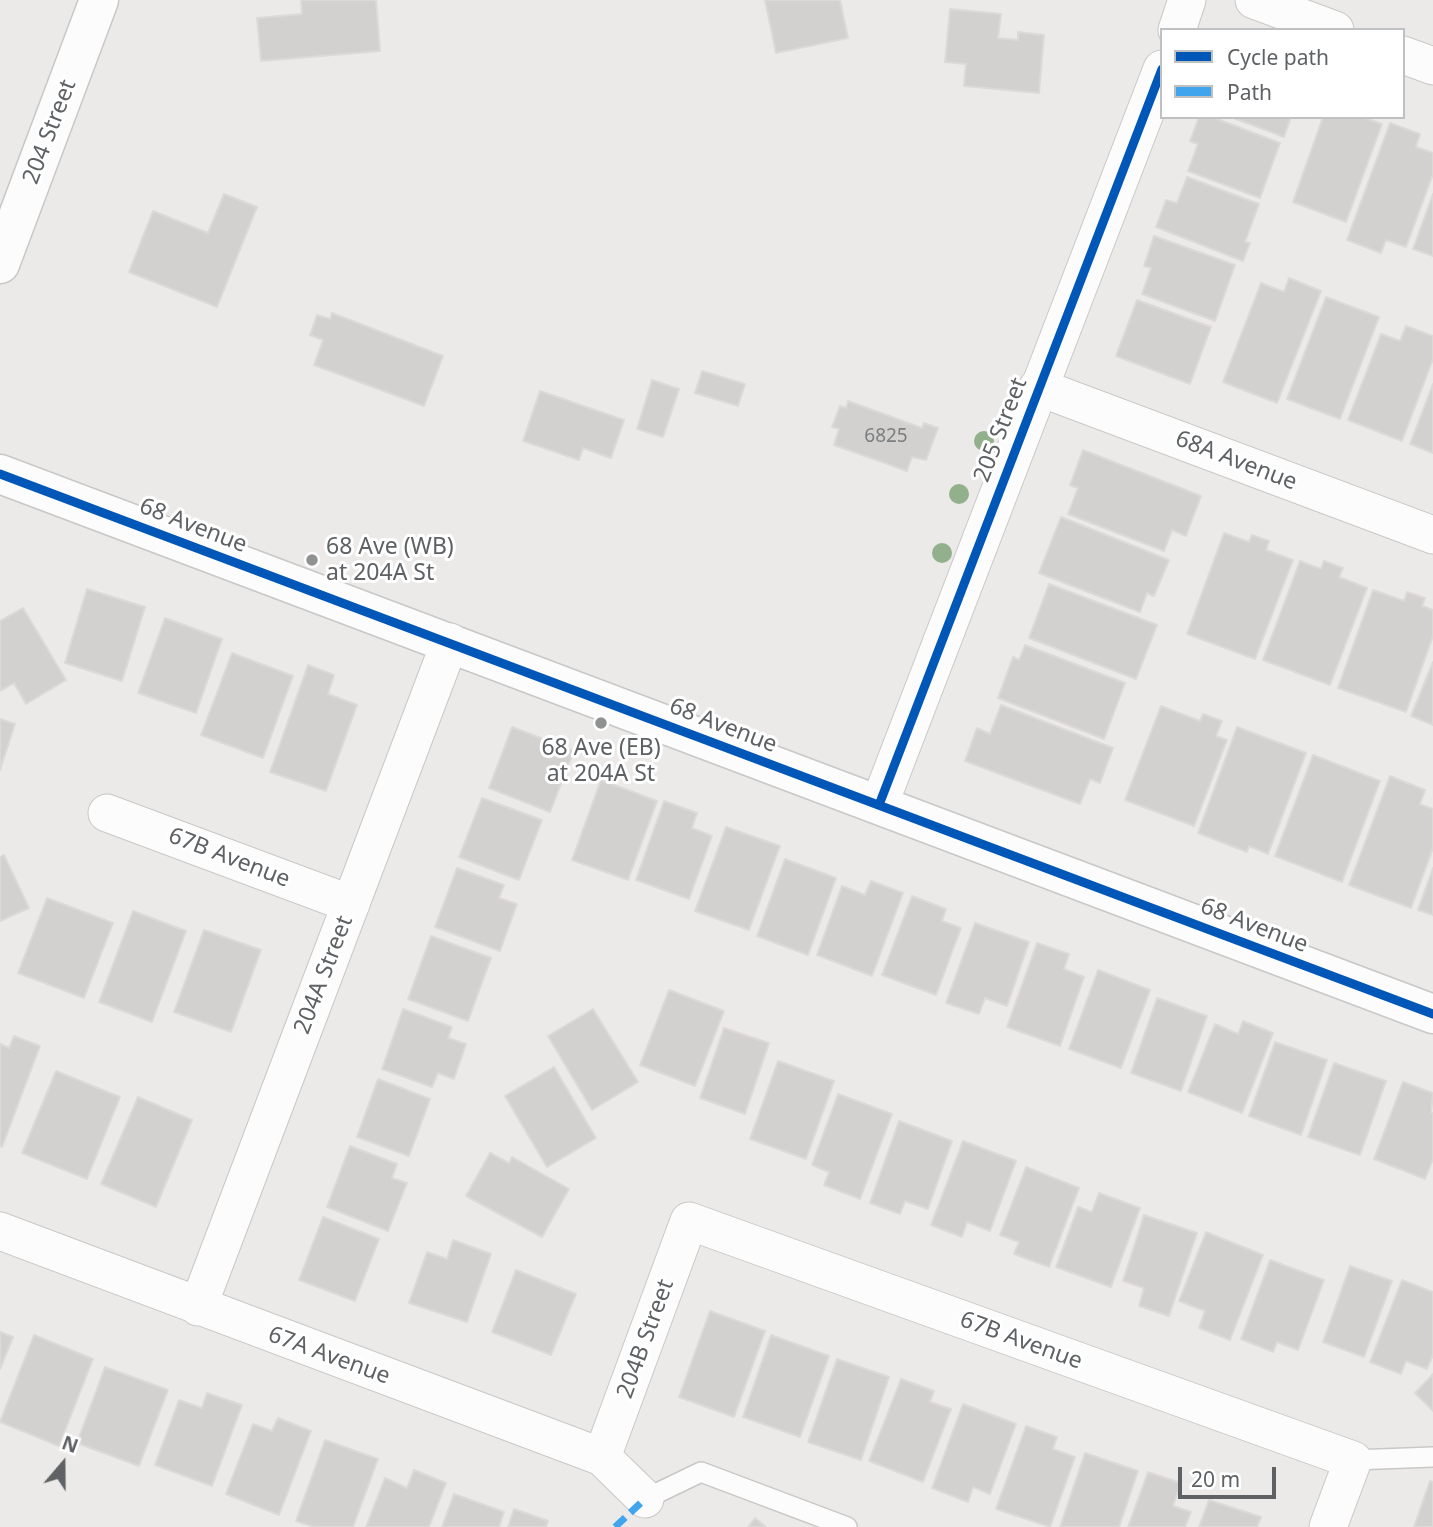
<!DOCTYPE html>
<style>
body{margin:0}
#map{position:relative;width:1433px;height:1527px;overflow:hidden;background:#eceae8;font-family:"Noto Sans",sans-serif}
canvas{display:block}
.legend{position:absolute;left:1160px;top:28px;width:245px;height:91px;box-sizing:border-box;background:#fff;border:2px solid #bfc0c1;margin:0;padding:9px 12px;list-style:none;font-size:21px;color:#5e6264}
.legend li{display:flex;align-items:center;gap:14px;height:35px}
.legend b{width:35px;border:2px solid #bfc0c1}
.north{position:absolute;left:28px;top:1429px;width:70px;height:70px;-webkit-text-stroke:5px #fff;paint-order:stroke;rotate:20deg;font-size:19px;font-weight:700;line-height:28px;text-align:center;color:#5e6264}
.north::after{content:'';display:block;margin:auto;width:24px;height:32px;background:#5e6264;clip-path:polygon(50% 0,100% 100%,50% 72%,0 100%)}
.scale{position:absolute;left:1178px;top:1467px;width:98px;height:32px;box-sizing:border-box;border:4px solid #5e6264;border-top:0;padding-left:9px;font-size:21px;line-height:24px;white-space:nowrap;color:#5e6264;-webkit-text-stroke:5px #fff;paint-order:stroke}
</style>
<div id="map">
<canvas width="1433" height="1527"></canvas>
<ul class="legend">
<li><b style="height:9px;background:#0057b8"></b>Cycle path</li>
<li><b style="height:9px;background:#41a5ee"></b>Path</li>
</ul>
<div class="north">N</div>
<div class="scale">20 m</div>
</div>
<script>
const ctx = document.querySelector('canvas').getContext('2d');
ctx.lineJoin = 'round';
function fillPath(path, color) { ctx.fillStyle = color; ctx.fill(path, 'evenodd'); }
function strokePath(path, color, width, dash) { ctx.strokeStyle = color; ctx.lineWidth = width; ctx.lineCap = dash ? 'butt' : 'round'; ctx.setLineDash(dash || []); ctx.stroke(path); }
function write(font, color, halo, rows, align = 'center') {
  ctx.font = font + ' "Noto Sans",sans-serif'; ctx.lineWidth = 6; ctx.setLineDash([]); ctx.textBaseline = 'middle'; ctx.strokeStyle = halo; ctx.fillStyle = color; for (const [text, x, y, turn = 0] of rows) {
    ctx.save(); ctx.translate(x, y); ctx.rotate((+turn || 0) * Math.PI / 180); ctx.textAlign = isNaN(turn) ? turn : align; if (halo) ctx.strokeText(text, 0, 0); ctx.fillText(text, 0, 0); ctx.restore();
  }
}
const building = new Path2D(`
 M301 0H376L380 51 261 61 257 18 302 14Z
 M765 0H840L848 38 776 53Z
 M950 9 1001 14 998 38 1018 40V32L1044 35 1039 93 964 86 966 64 945 62Z
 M1199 117H1212L1280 143 1260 198 1188 171 1198 144 1190 141Z
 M1231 117H1291L1284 137Z
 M1323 117H1363L1382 124 1346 222 1293 202Z
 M1390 123 1420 134 1416 147 1433 153V174L1406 247 1386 240 1381 253 1347 240Z
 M1187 177 1259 204 1245 242 1250 243 1243 261 1156 227 1166 200 1177 203Z
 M224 194 257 207 217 307 129 272 153 211 208 233Z
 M1433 194V256L1413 249Z
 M1154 236 1235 265 1215 321 1142 294 1151 268 1144 266Z
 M1289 278 1321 291 1277 403 1223 382 1261 283 1284 292Z
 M1326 297 1379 317 1340 419 1287 399Z
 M1137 300 1211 327 1190 384 1116 356Z
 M332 313 443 356 424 406 314 365 323 340 310 335 317 315 330 319Z
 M1406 326 1433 336V359L1402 441 1348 420 1381 334 1400 341Z
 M702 371 745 384 738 406 695 393Z
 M652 380 679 389 663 437 637 429Z
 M1433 384V453L1410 444Z
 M540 391 624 420 611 458 583 448 579 460 523 441Z
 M848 401 922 428 924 423 938 428 926 460 912 457 907 471 834 445 839 429 832 427 840 406 846 408Z
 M1083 450 1201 496 1186 536 1172 530 1164 551 1068 514 1078 488 1070 485Z
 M1061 517 1169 560 1154 596 1147 593 1140 612 1039 573Z
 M1224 533 1249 542 1252 535 1269 541 1266 550 1293 560 1255 659 1187 634Z
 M1300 561 1321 569 1324 561 1343 568 1339 577 1367 588 1330 685 1263 660Z
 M1049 584 1157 625 1136 679 1029 638Z
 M87 589 145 607 122 681 65 663Z
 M1373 590 1404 601 1407 592 1425 598 1422 606 1433 610V636L1406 712 1338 688Z
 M23 608 66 680 26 704 14 683 0 691V621Z
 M165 618 222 639 196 713 138 693Z
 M1025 645 1125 683 1104 739 998 698 1013 657 1019 660Z
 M232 653 293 676 263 758 201 735Z
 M1433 662V725L1411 716Z
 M308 665 334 675 328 694 357 705 326 791 270 772Z
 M1001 705 1113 748 1100 783 1090 779 1080 804 965 761 977 728 990 734Z
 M1161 706 1200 721 1203 714 1222 721 1216 736 1227 740 1194 826 1125 800Z
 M0 719 15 724 0 770Z
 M512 727 574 751 550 812 489 788Z
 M1237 727 1306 753 1268 854 1249 846 1247 852 1198 833Z
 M1313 755 1380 781 1342 882 1275 856Z
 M1390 776 1425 790 1420 804 1433 809V848L1411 908 1349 885Z
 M601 780 657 801 628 880 572 860Z
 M482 798 542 820 519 880 459 857Z
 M664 801 697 813 692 828 712 836 689 899 636 880Z
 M726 827 780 846 749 930 695 911Z
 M4 855 29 908 0 921V857Z
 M785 859 836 878 808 955 757 936Z
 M457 868 504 885 499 898 517 904 500 951 435 927Z
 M1433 868V915L1418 910Z
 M871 881 903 893 872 976 817 955 842 886 865 895Z
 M912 896 946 909 942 921 961 928 936 995 882 975Z
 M47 898 113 923 84 998 18 973Z
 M133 911 186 931 152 1022 99 1002Z
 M975 923 1029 942 1007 1006 985 998 979 1014 946 1003Z
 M204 930 261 950 231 1032 174 1012Z
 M431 936 491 958 468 1021 408 999Z
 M1037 943 1069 954 1064 969 1084 977 1060 1046 1007 1027Z
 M1098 970 1150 990 1121 1068 1069 1049Z
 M669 990 724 1011 695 1086 640 1065Z
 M1157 998 1207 1016 1181 1091 1131 1073Z
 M403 1009 452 1027 448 1038 466 1044 454 1079 438 1073 432 1087 382 1069Z
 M593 1009 638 1082 592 1110 548 1036Z
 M1243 1021 1273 1033 1242 1113 1188 1092 1215 1024 1238 1034Z
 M724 1028 769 1043 745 1114 700 1098Z
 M14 1036 40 1046 2 1147 0 1146V1044L9 1048Z
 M1275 1042 1327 1060 1301 1135 1249 1116Z
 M778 1061 834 1081 806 1159 750 1139Z
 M1334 1063 1386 1081 1360 1155 1308 1137Z
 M554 1067 596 1138 547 1167 505 1096Z
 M56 1071 120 1097 87 1179 22 1153Z
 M378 1079 430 1099 409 1156 357 1137Z
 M1403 1082 1433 1093 1431 1113H1433V1159L1425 1179 1374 1159Z
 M838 1094 892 1114 860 1199 824 1185 829 1172 812 1165Z
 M138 1097 192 1120 156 1207 101 1184Z
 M899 1121 952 1141 928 1209 905 1201 900 1214 870 1203Z
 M963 1141 1016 1161 990 1231 967 1222 962 1237 931 1225Z
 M350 1146 397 1164 392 1178 407 1183 388 1231 327 1207Z
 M490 1153 509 1163 512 1157 569 1189 542 1237 466 1196Z
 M1026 1167 1079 1188 1049 1267 1014 1254 1019 1242 1000 1235Z
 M1099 1193 1140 1208 1111 1287 1056 1267 1078 1207 1092 1212Z
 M1144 1215 1197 1233 1169 1316 1139 1306 1144 1288 1123 1281Z
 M323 1217 379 1239 355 1301 299 1280Z
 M1206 1232 1263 1255 1230 1340 1199 1328 1205 1311 1179 1301Z
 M453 1240 491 1254 467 1322 409 1303 427 1252 447 1259Z
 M1270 1260 1324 1280 1298 1350 1277 1342 1273 1352 1241 1339Z
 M1350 1266 1392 1281 1364 1357 1323 1342Z
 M516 1270 576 1294 551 1355 492 1332Z
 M1402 1280 1433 1292V1355L1427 1369 1406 1361 1401 1374 1370 1362Z
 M710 1311 765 1331 734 1417 679 1397Z
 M0 1332 13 1337 0 1369Z
 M34 1335 93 1359 59 1446 0 1422Z
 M771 1335 829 1356 800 1437 743 1417Z
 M837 1359 889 1377 861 1460 808 1442Z
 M105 1367 168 1390 139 1466 77 1443Z
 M1433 1374V1411L1415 1393Z
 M901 1379 934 1391 930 1402 951 1409 923 1482 869 1461Z
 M207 1393 242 1405 212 1486 155 1465 179 1400 202 1408Z
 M963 1404 1016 1424 990 1494 973 1487 968 1502 932 1488Z
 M278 1418 311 1431 279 1515 226 1494 253 1424 272 1431Z
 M1026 1426 1057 1437 1053 1449 1075 1457 1050 1527 996 1509Z
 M325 1440 378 1459 353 1527H314L296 1521Z
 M1085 1453 1138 1471 1119 1527H1060Z
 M414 1470 446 1483 429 1527H366L385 1478 407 1488Z
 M1148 1472 1181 1483 1173 1506 1191 1512 1185 1527H1128Z
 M1430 1481 1433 1482V1527H1414Z
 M454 1494 504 1512 499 1527H442Z
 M1209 1500 1261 1517 1257 1527H1199Z
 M514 1509 548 1521 546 1527H508Z
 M755 1518 766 1527H748Z`);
const lane = new Path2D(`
 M1353 1460 1433 1457
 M645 1499 701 1472 847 1527`);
const street = new Path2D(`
 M1254 0 1335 30
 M1177 30 1187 0
 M1403 55 1433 66
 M1038 387 1433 535
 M879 805 1162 69
 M107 813 351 904
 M689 1221 1353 1460 1328 1527
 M0 1231 602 1457 645 1499
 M198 1307 450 642
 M602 1457 689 1221`);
const secondary = new Path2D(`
 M0 264 99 0
 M0 474 1433 1014`);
const quiet = new Path2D(`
 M615 1527 645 1499`);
const cycleway = new Path2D(`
 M0 474 1433 1014
 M879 805 1162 69`);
const trees = [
 [984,441],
 [959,494],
 [942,553]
];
const markers = [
 [312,560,7,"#909292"],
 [601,723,7,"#909292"]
];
const numberNames = [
 ["6825",886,437]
];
const streetNames = [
 ["204 Street",50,132,-69],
 ["205 Street",1001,430,-69],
 ["68A Avenue",1236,461,21],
 ["68 Avenue",193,526,21],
 ["68 Avenue",723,726,21],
 ["67B Avenue",229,858,21],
 ["68 Avenue",1254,926,21],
 ["204A Street",324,975,-69],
 ["204B Street",646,1339,-70],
 ["67B Avenue",1021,1341,20],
 ["67A Avenue",329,1356,20]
];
const poiNames = [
 ["68 Ave (WB)",326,547],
 ["at 204A St",326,573],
 ["68 Ave (EB)",601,748,"center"],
 ["at 204A St",601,774,"center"]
];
fillPath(building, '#d3d1d0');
strokePath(building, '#dcdad7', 2);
strokePath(lane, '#c9c8c7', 22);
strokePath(street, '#c9c8c7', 39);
strokePath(secondary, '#c8c8c8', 41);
strokePath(lane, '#fcfcfc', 19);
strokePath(street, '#fcfcfc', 37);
strokePath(secondary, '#fcfcfc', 38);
strokePath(quiet, '#41a5ee', 7, [14, 7]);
strokePath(cycleway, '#0057b8', 9);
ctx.fillStyle = '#93b08c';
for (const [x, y] of trees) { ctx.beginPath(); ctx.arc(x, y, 10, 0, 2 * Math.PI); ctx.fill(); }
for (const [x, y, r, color] of markers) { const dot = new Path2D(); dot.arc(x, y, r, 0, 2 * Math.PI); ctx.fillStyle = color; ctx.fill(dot); strokePath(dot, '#fff', 2.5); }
write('19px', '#7c7f80', null, numberNames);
write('23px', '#5e6264', '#fff', streetNames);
write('23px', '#5e6264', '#fff', poiNames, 'left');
</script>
